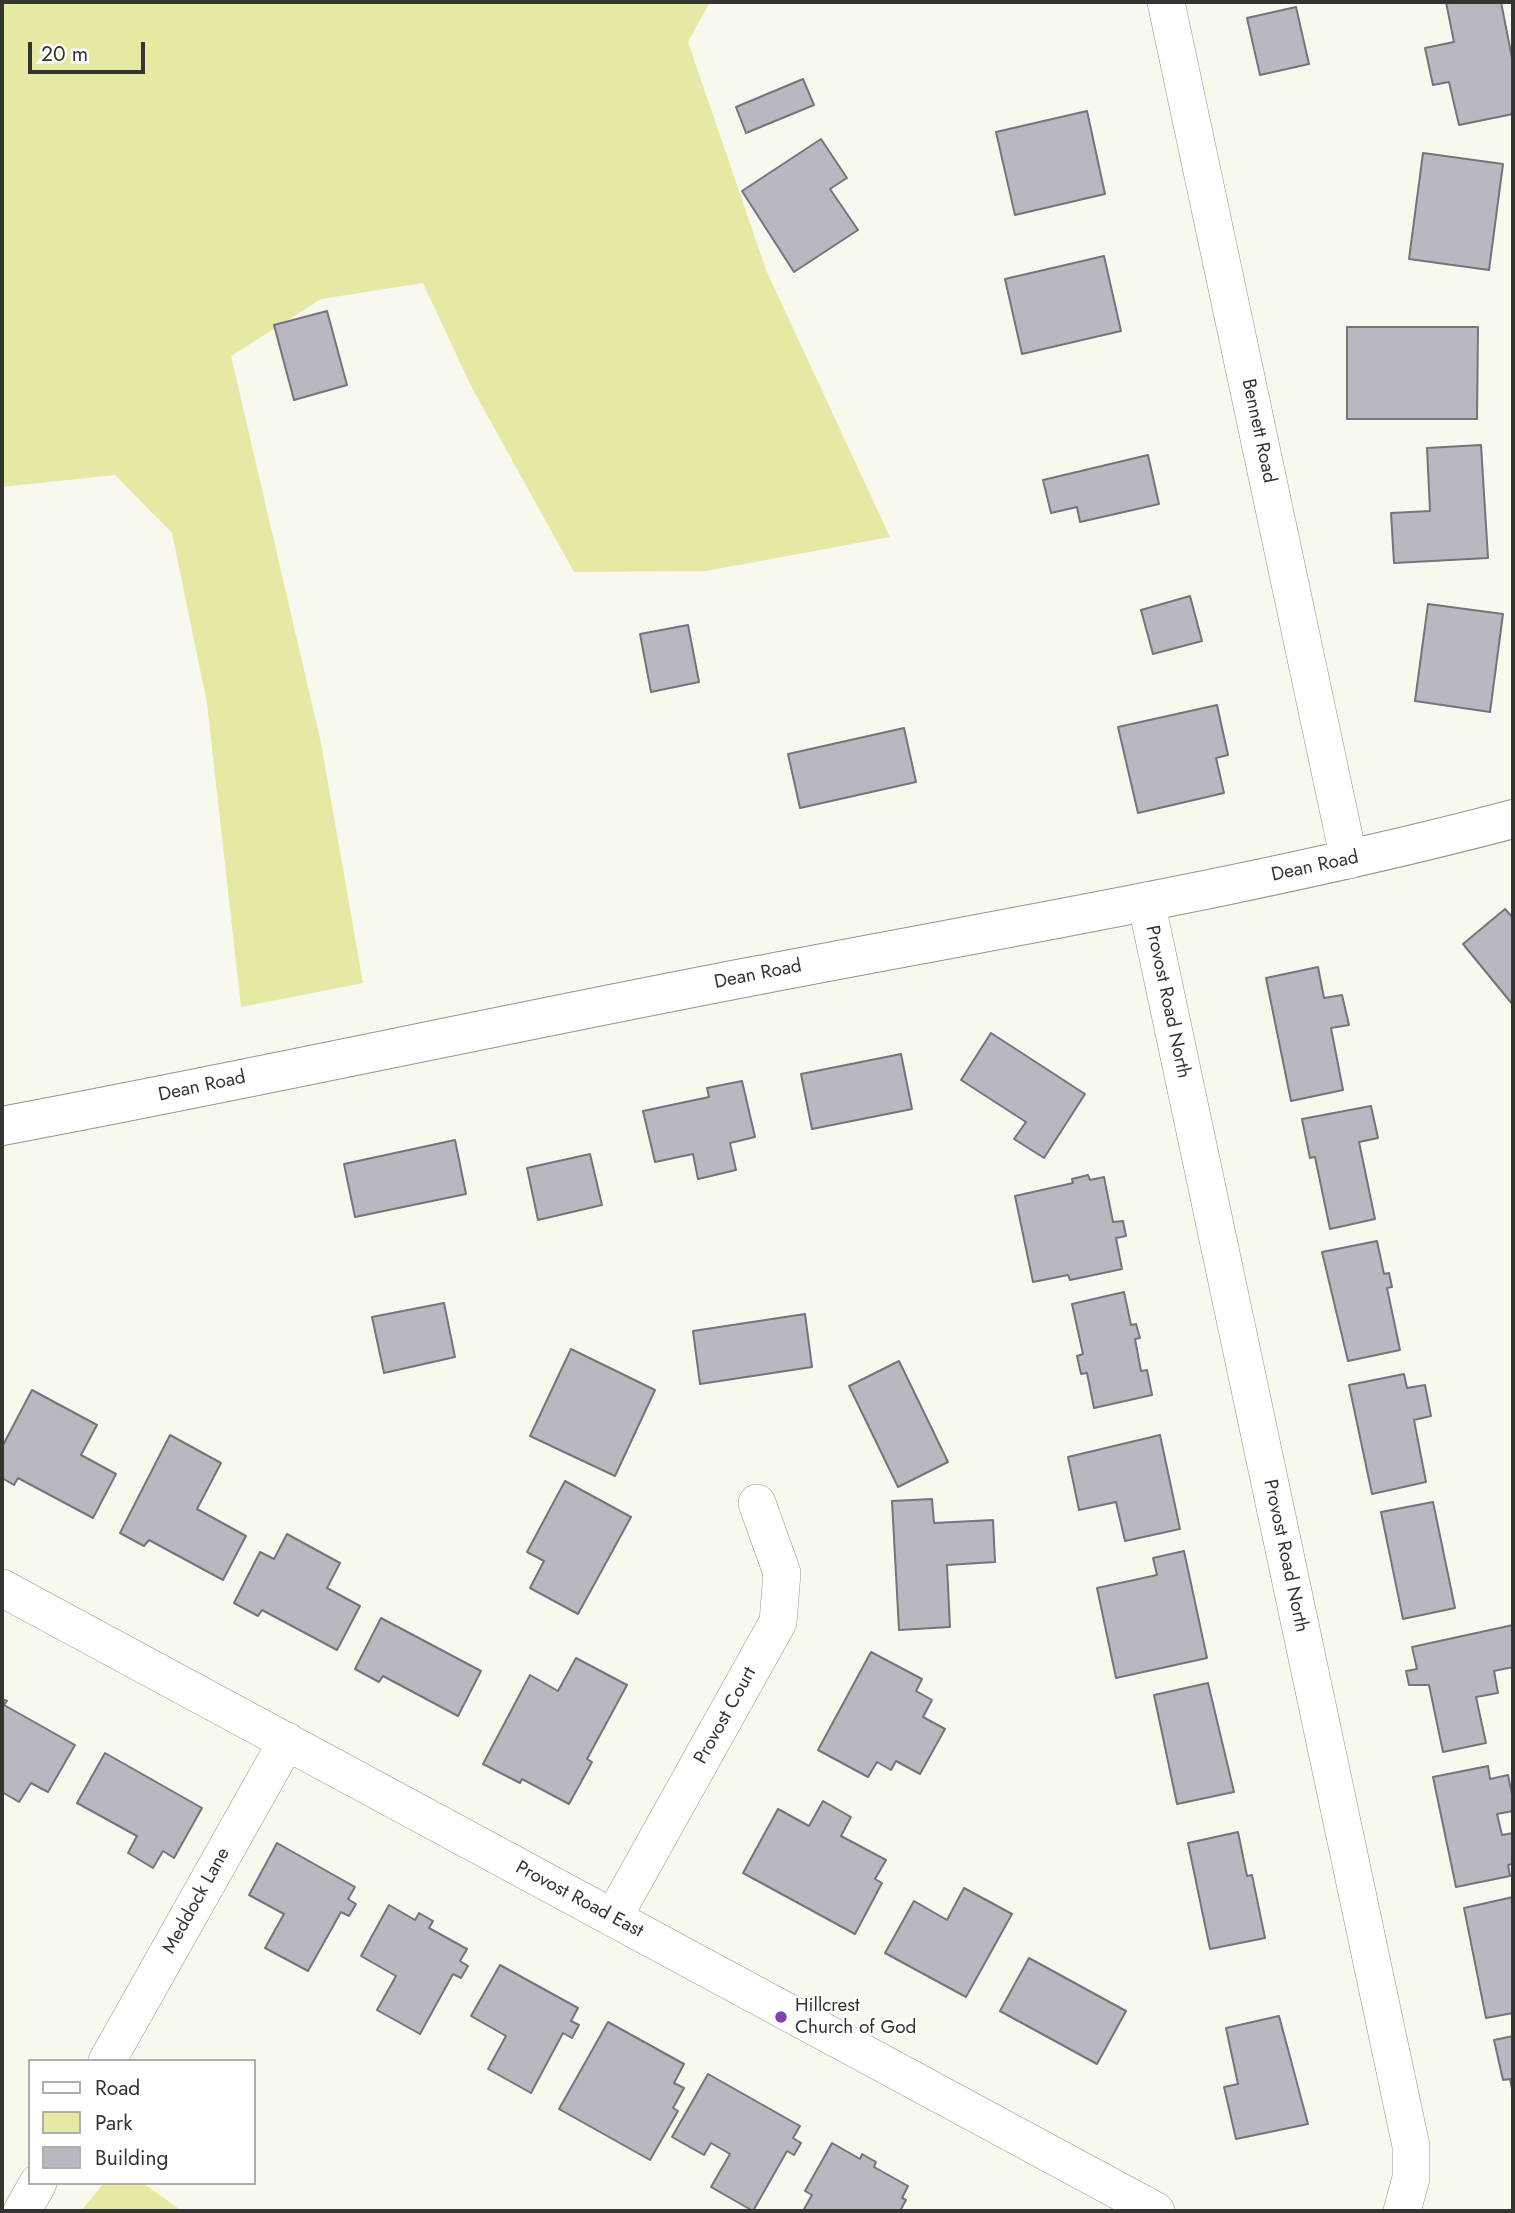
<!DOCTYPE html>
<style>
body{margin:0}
#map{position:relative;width:1515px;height:2213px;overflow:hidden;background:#f8f8ee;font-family:Jost,sans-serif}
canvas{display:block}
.frame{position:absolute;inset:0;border:4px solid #343430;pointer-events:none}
.legend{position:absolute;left:28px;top:2059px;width:228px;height:126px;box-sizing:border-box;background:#fff;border:2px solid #aeaeac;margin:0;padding:9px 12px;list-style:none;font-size:21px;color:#343430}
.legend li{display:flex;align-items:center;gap:14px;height:35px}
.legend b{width:35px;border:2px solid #aeaeac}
.scale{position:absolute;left:28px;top:42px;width:117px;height:32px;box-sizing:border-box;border:4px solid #343430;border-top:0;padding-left:9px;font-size:21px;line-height:24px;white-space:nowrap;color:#343430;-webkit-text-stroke:5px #fff;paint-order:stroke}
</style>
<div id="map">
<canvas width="1515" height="2213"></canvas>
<div class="frame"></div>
<ul class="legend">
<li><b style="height:9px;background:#fff"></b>Road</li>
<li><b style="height:19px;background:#e6e9a3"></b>Park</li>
<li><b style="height:19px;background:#bbb7c0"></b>Building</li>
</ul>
<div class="scale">20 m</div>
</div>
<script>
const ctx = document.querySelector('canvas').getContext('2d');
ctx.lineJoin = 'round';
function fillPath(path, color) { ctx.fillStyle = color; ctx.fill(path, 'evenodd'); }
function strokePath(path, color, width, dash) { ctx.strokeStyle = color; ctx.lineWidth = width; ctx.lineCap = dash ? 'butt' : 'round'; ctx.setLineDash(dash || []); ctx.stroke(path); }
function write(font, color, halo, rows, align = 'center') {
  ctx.font = font + ' Jost,sans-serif'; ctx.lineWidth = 5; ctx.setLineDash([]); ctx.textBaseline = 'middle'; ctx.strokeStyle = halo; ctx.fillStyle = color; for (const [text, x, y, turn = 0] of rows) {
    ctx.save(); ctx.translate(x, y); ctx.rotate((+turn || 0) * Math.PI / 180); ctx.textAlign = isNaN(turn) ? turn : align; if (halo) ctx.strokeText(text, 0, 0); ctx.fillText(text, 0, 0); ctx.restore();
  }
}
const green = new Path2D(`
 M2 2H710L688 42 766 270 890 537 706 571 574 572 471 386 423 283 321 299 231 356 321 743 363 983 241 1007 207 703 172 533 115 475 2 487Z
 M104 2183H143L182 2211H81Z`);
const building = new Path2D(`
 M1446 2H1501L1513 63V114L1459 125 1449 82 1433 85 1425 48 1454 42Z
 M1296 7 1309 64 1260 75 1247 18Z
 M803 79 814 105 746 133 736 107Z
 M1087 111 1105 194 1015 215 996 132Z
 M821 139 847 178 830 189 858 230 794 272 742 191Z
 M1423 153 1503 164 1489 270 1409 259Z
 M1104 256 1121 331 1022 354 1005 279Z
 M327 311 347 385 294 400 274 325Z
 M1347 327H1478L1477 419H1347Z
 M1481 445 1488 558 1394 563 1391 513 1430 511 1427 448Z
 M1148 455 1159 504 1080 522 1077 507 1051 513 1043 480Z
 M1190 596 1202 641 1153 654 1141 610Z
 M1428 604 1503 614 1490 712 1415 701Z
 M688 625 699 682 651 692 640 634Z
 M1217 705 1228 755 1216 758 1224 793 1138 813 1118 727Z
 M904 728 916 782 800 808 788 754Z
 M1505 909 1513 918V1005L1463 944Z
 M1318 967 1324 998 1342 995 1349 1025 1331 1028 1343 1090 1291 1101 1266 978Z
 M991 1033 1085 1094 1044 1158 1014 1139 1026 1122 961 1080Z
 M901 1054 912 1109 812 1129 801 1074Z
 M742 1081 755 1137 730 1143 736 1170 698 1179 693 1154 655 1162 643 1111 709 1097 707 1088Z
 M1371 1106 1378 1138 1359 1142 1375 1219 1330 1229 1315 1157 1310 1158 1302 1119Z
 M455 1140 466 1194 355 1217 344 1164Z
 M590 1154 602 1205 538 1220 527 1168Z
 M1088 1175 1090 1180 1104 1177 1113 1222 1123 1221 1126 1236 1116 1238 1122 1269 1070 1280 1068 1275 1033 1282 1015 1196 1073 1183 1072 1179Z
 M1377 1241 1384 1274 1389 1273 1392 1287 1387 1288 1400 1350 1348 1361 1322 1252Z
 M1124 1292 1131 1325 1136 1324 1140 1338 1135 1339 1141 1371 1147 1370 1152 1395 1094 1408 1087 1373 1081 1374 1077 1356 1083 1354 1072 1304Z
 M444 1303 455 1357 384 1373 372 1317Z
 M805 1314 812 1367 700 1384 693 1331Z
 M571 1349 655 1390 615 1476 530 1436Z
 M899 1361 948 1462 898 1487 849 1386Z
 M1404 1374 1407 1388 1425 1385 1431 1416 1414 1420 1426 1482 1372 1494 1349 1385Z
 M32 1390 97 1425 81 1455 116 1474 93 1518 18 1478 14 1485 2 1478V1447Z
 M170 1435 221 1463 197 1509 246 1536 223 1580 149 1540 144 1546 120 1533Z
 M1160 1435 1180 1529 1125 1541 1116 1502 1079 1510 1068 1457Z
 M565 1481 631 1517 578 1614 530 1588 544 1561 527 1552Z
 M932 1499 934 1523 993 1520 995 1562 947 1565 950 1627 899 1630 892 1501Z
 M1433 1502 1455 1608 1403 1619 1381 1512Z
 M287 1534 340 1563 327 1588 360 1606 337 1650 262 1610 258 1616 234 1603 260 1552 274 1559Z
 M1184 1551 1207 1658 1116 1678 1097 1588 1157 1575 1153 1558Z
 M381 1618 481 1671 458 1716 383 1676 379 1682 355 1669Z
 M1513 1625V1667L1494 1671 1498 1693 1476 1697 1486 1743 1443 1752 1429 1685H1409L1406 1671 1417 1669 1412 1647Z
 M871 1652 922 1679 916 1691 932 1700 923 1717 945 1729 920 1774 896 1761 891 1770 877 1762 868 1777 818 1750Z
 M576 1658 627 1685 587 1759 592 1762 569 1804 522 1779 520 1783 483 1764 530 1675 558 1691Z
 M1208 1683 1234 1792 1177 1804 1154 1695Z
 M2 1699 7 1701 4 1705 75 1745 48 1792 31 1783 19 1802 2 1792Z
 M105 1753 202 1808 174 1858 163 1851 153 1868 128 1853 137 1836 77 1803Z
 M1488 1766 1490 1779 1508 1775 1513 1799V1811L1497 1814 1502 1835 1513 1833V1864L1508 1865 1510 1876 1456 1887 1433 1777Z
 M823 1801 851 1817 841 1836 886 1860 875 1879 882 1883 855 1934 743 1873 778 1809 809 1826Z
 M1238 1832 1247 1876 1252 1875 1265 1938 1210 1949 1188 1843Z
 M277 1843 355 1887 348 1899 356 1904 349 1916 341 1912 308 1971 265 1948 284 1914 249 1895Z
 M964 1888 1012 1914 966 1997 885 1953 914 1901 947 1920Z
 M1513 1897V2013L1486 2018 1464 1908Z
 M389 1905 415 1920 419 1913 433 1921 429 1928 467 1949 460 1961 468 1966 461 1978 453 1974 420 2034 377 2010 396 1976 361 1956Z
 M1029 1958 1126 2011 1097 2064 1000 2011Z
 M500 1965 578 2008 571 2021 579 2025 572 2038 563 2033 531 2093 488 2069 506 2036 471 2016Z
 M1279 2016 1308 2124 1236 2139 1224 2087 1238 2084 1226 2028Z
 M608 2022 684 2064 674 2083 684 2088 673 2108 678 2111 650 2160 559 2109Z
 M1513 2036V2094L1510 2079 1503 2080 1494 2040Z
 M708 2074 800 2126 793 2138 801 2143 794 2155 787 2151 753 2211 711 2187 730 2154 711 2143 704 2155 672 2137Z
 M832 2143 860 2159 862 2154 876 2162 874 2167 908 2186 902 2198 906 2200 900 2211H803L812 2195 805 2191Z`);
const street = new Path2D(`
 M1166 2 1349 860
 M1146 901 1411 2146V2178L1402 2211
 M2 1588 1156 2211
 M613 1918 778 1622 782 1573 757 1503
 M107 2061 287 1741
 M22 2211 38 2183`);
const secondary = new Path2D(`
 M2 1126C253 1079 503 1024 754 976 1008 927 1263 885 1513 819`);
const markers = [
 [781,2017,7,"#8040b4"]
];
const streetNames = [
 ["Bennett Road",1258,431,78],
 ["Dean Road",1315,867,-12],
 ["Dean Road",758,975,-11],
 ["Provost Road North",1167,1002,78],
 ["Dean Road",202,1087,-12],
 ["Provost Road North",1285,1556,78],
 ["Provost Court",726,1716,-61],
 ["Provost Road East",579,1900,28],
 ["Meddock Lane",197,1901,-61]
];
const poiNames = [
 ["Hillcrest",795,2006],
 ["Church of God",795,2028]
];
fillPath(green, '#e6e9a3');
fillPath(building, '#bbb7c0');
strokePath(building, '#77737c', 2);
strokePath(street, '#95968c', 38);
strokePath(secondary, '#95968c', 40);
strokePath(street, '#fff', 37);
strokePath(secondary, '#fff', 38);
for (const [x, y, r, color] of markers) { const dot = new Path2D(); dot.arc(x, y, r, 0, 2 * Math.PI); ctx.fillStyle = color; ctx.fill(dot); strokePath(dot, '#fff', 2.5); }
write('19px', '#343430', '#fff', streetNames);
write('19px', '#343430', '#fff', poiNames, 'left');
</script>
